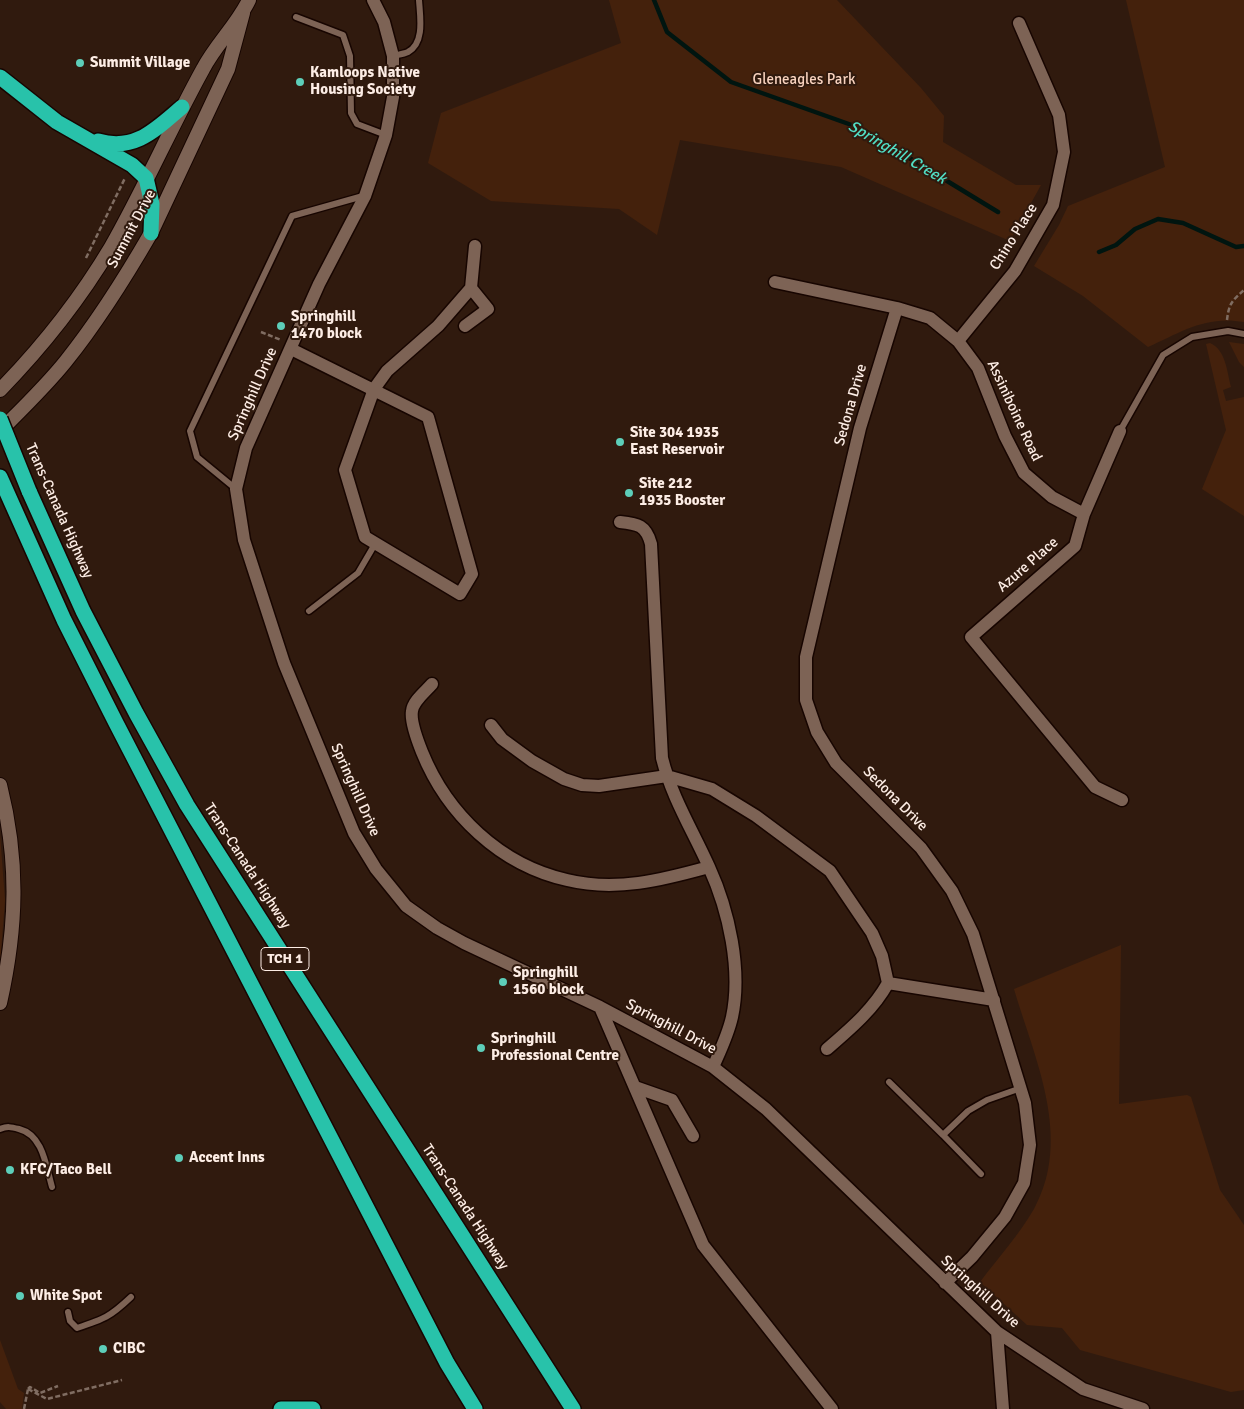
<!DOCTYPE html>
<style>
body{margin:0}
canvas{display:block;background:#301a0e}
</style>
<canvas width="1244" height="1409"></canvas>
<script>
const ctx = document.querySelector('canvas').getContext('2d');
ctx.lineJoin = 'round';
function fillPath(path, color) { ctx.fillStyle = color; ctx.fill(path, 'evenodd'); }
function strokePath(path, color, width, dash) { ctx.strokeStyle = color; ctx.lineWidth = width; ctx.lineCap = dash ? 'butt' : 'round'; ctx.setLineDash(dash || []); ctx.stroke(path); }
function write(font, color, halo, rows, align = 'center') {
  ctx.font = font + ' Signika,sans-serif'; ctx.lineWidth = 4; ctx.setLineDash([]); ctx.textBaseline = 'middle'; ctx.strokeStyle = halo; ctx.fillStyle = color; for (const [text, x, y, turn = 0] of rows) {
    ctx.save(); ctx.translate(x, y); ctx.rotate((+turn || 0) * Math.PI / 180); ctx.textAlign = isNaN(turn) ? turn : align; if (halo) ctx.strokeText(text, 0, 0); ctx.fillText(text, 0, 0); ctx.restore();
  }
}
const green = new Path2D(`
 M609 0H837L921 88 944 116 943 142 1016 185H1041L1010 241 841 167 680 140 657 235 619 209 491 201 428 163 441 113 621 43Z
 M1126 0H1244V322C1206 315 1181 332 1148 347L1083 296 1034 266 1059 225 1068 206 1165 167Z
 M1229 342 1244 344V367L1239 362Z
 M1210 343C1226 350 1227 372 1231 387L1223 390 1226 401 1244 397V516L1202 489 1226 430 1206 344Z
 M0 834 5 900 0 964Z
 M1121 945 1119 1104 1187 1095 1191 1097 1220 1190 1244 1225V1390L1231 1392 1080 1350 1062 1328 1027 1325 980 1282C998 1258 1019 1235 1034 1209 1073 1138 1035 1060 1014 989Z
 M0 1340 18 1389 24 1393 22 1409H6L0 1402Z`);
const stream = new Path2D(`
 M654 0 667 32 731 82 860 128 998 212
 M1099 252 1116 245 1135 229 1158 219 1183 223 1236 247 1244 246`);
const path = new Path2D(`
 M86 258 125 178
 M1227 320C1229 303 1232 301 1244 290
 M261 332 281 340
 M28 1389 47 1399 122 1380
 M28 1389 30 1387 40 1393 58 1386
 M24 1409 28 1389`);
const service = new Path2D(`
 M296 17 343 35 350 56 351 113 357 124 386 135
 M393 56C397 55 404 54 408 52 425 43 420 16 419 0
 M1120 431 1163 355 1192 337 1228 331 1244 334
 M236 489 197 457 190 431 292 216 363 196
 M309 611 358 573 375 544
 M889 1082 943 1135
 M0 1129C7 1126 11 1127 19 1129 43 1135 46 1166 52 1187
 M981 1174 943 1135 968 1111 987 1100 1021 1088
 M68 1312 70 1321 77 1328C104 1319 110 1317 131 1297`);
const minor = new Path2D(`
 M373 0 384 22 393 56V97L386 135 365 196 319 284 246 448 236 489 244 540 284 663 354 833 376 869 406 906 437 928 464 943 600 1007 713 1067 766 1109 997 1332 1083 1389 1143 1409
 M775 282 897 308 930 318 958 341 978 368 1005 436 1024 473 1052 497 1084 514
 M897 308 860 428 806 657V700L817 732 836 763 921 848 952 891 973 934 1025 1103 1030 1145 1024 1183 1005 1217 972 1257 945 1283
 M465 326 488 309 471 288
 M958 341 1015 271 1053 205 1064 152 1059 115 1019 23
 M291 349 428 417 472 574 460 594 365 537 345 470 374 389 387 371 438 326 471 288 475 246
 M1120 431 1084 514 1075 546 971 637 1095 787 1122 800
 M620 522C638 524 646 525 651 544L662 758C672 798 693 831 709 867 729 911 742 970 732 1017 728 1035 720 1051 713 1067
 M432 684C425 692 413 701 412 711 410 722 418 742 422 752 447 814 500 865 567 880 616 892 662 880 709 867
 M491 725 502 739 532 761 564 779 582 785 599 786 667 776 712 789 756 816 830 871 872 933 882 956 888 983C873 1010 850 1029 827 1049
 M888 983 994 1000
 M600 1007 703 1245 832 1409
 M635 1087 672 1100 693 1136
 M997 1332 1003 1409`);
const secondary = new Path2D(`
 M0 390C42 347 80 299 111 247 144 189 171 127 203 69 216 44 237 25 249 0
 M0 431C22 409 46 386 66 361 98 321 125 278 151 233L228 69 243 13
 M0 785C19 861 17 927 0 1003`);
const motorway = new Path2D(`
 M0 77 57 122 132 165 146 178 152 204 151 233
 M98 141C135 152 156 129 182 107
 M0 477 64 620 116 723 447 1363 475 1409
 M29 491 83 611 136 713 187 805 573 1409
 M281 1409H313`);
const motorwayBridge = new Path2D(`
 M0 419 29 491`);
const markers = [
 [80,63,5,"#5dceb9"],
 [300,82,5,"#5dceb9"],
 [281,326,5,"#5dceb9"],
 [620,442,5,"#5dceb9"],
 [629,493,5,"#5dceb9"],
 [503,982,5,"#5dceb9"],
 [481,1048,5,"#5dceb9"],
 [179,1158,5,"#5dceb9"],
 [10,1170,5,"#5dceb9"],
 [20,1296,5,"#5dceb9"],
 [103,1349,5,"#5dceb9"]
];
const shields = [
 [285,959,48]
];
const shieldNames = [
 ["TCH 1",285,959]
];
const poiNames = [
 ["Summit Village",90,63],
 ["Kamloops Native",310,73],
 ["Housing Society",310,90],
 ["Springhill",291,317],
 ["1470 block",291,334],
 ["Site 304 1935",630,433],
 ["East Reservoir",630,450],
 ["Site 212",639,484],
 ["1935 Booster",639,501],
 ["Springhill",513,973],
 ["1560 block",513,990],
 ["Springhill",491,1039],
 ["Professional Centre",491,1056],
 ["Accent Inns",189,1158],
 ["KFC/Taco Bell",20,1170],
 ["White Spot",30,1296],
 ["CIBC",113,1349]
];
const parkNames = [
 ["Gleneagles Park",804,80]
];
const streetNames = [
 ["Summit Drive",132,229,-62],
 ["Chino Place",1014,237,-58],
 ["Springhill Drive",253,394,-66],
 ["Sedona Drive",851,405,-74],
 ["Assiniboine Road",1014,411,65],
 ["Trans-Canada Highway",59,511,66],
 ["Azure Place",1028,565,-41],
 ["Springhill Drive",355,790,66],
 ["Sedona Drive",895,799,45],
 ["Trans-Canada Highway",247,866,57],
 ["Springhill Drive",671,1027,28],
 ["Trans-Canada Highway",465,1207,57],
 ["Springhill Drive",980,1292,42]
];
const waterNames = [
 ["Springhill Creek",897,153,30]
];
fillPath(green, '#44210c');
strokePath(stream, '#001510', 4.5);
strokePath(service, '#170500', 9);
strokePath(minor, '#170500', 15);
strokePath(secondary, '#170500', 16);
strokePath(motorway, '#170500', 18);
strokePath(path, '#806d62', 2.5, [5, 2.5]);
strokePath(service, '#7d6355', 6);
strokePath(minor, '#7d6355', 12);
strokePath(secondary, '#7d6355', 14);
strokePath(motorway, '#28c2aa', 15);
strokePath(motorwayBridge, '#170500', 18, []);
strokePath(motorwayBridge, '#28c2aa', 15);
for (const [x, y, r, color] of markers) { const dot = new Path2D(); dot.arc(x, y, r, 0, 2 * Math.PI); ctx.fillStyle = color; ctx.fill(dot); strokePath(dot, '#301a0e', 2); }
for (const [x, y, w] of shields) { const box = new Path2D(); box.roundRect(x - w / 2, y - 11.5, w, 23, 4); ctx.fillStyle = '#301a0e'; ctx.fill(box); strokePath(box, '#fdede5', 1); }
write('bold 14px', '#fdede5', null, shieldNames);
write('bold 15px', '#fdede5', '#301a0e', poiNames, 'left');
write('15px', '#f9d3bf', '#301a0e', parkNames);
write('15px', '#fdede5', '#301a0e', streetNames);
write('italic 16px', '#51ddc4', '#301a0e', waterNames);
</script>
